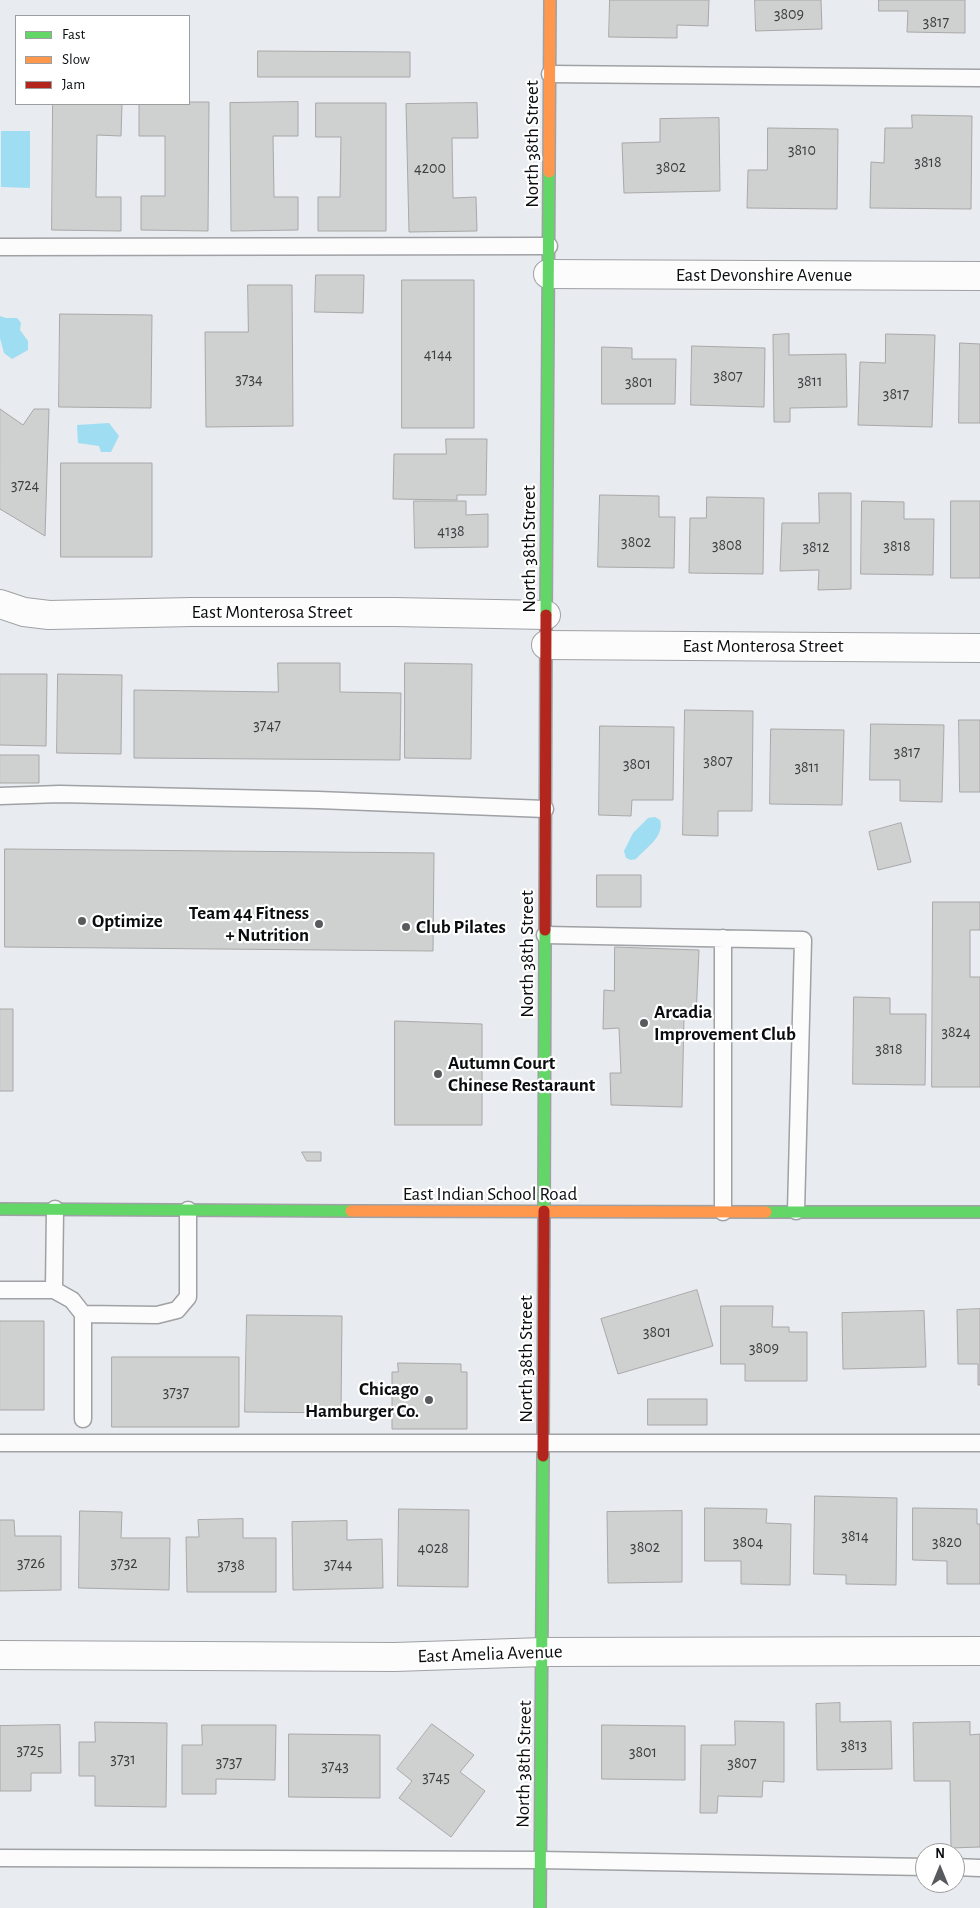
<!DOCTYPE html>
<style>
body{margin:0}
#map{position:relative;width:980px;height:1908px;overflow:hidden;background:#e8ebef;font-family:"Alegreya Sans",sans-serif}
canvas{display:block}
.legend{position:absolute;left:15px;top:15px;width:175px;height:90px;box-sizing:border-box;background:#fff;border:1px solid #9d9e9f;margin:0;padding:6px 9px;list-style:none;font-size:15px;color:#0a0c0e}
.legend li{display:flex;align-items:center;gap:10px;height:25px}
.legend b{width:25px;border:1px solid #9d9e9f}
.north{position:absolute;left:915px;top:1843px;width:50px;height:50px;box-sizing:border-box;background:#fff;border:1px solid #9d9e9f;border-radius:50%;rotate:0deg;font-size:14px;font-weight:700;line-height:20px;text-align:center;color:#0a0c0e}
.north::after{content:'';display:block;margin:auto;width:18px;height:22px;background:#585a5d;clip-path:polygon(50% 0,100% 100%,50% 72%,0 100%)}
</style>
<div id="map">
<canvas width="980" height="1908"></canvas>
<ul class="legend">
<li><b style="height:6px;background:#63d668"></b>Fast</li>
<li><b style="height:6px;background:#ff974d"></b>Slow</li>
<li><b style="height:6px;background:#b3261e"></b>Jam</li>
</ul>
<div class="north">N</div>
</div>
<script>
const ctx = document.querySelector('canvas').getContext('2d');
ctx.lineJoin = 'round';
function fillPath(path, color) { ctx.fillStyle = color; ctx.fill(path, 'evenodd'); }
function strokePath(path, color, width, dash) { ctx.strokeStyle = color; ctx.lineWidth = width; ctx.lineCap = dash ? 'butt' : 'round'; ctx.setLineDash(dash || []); ctx.stroke(path); }
function write(font, color, halo, rows, align = 'center') {
  ctx.font = font + ' "Alegreya Sans",sans-serif'; ctx.lineWidth = 4.5; ctx.setLineDash([]); ctx.textBaseline = 'middle'; ctx.strokeStyle = halo; ctx.fillStyle = color; for (const [text, x, y, turn = 0] of rows) {
    ctx.save(); ctx.translate(x, y); ctx.rotate((+turn || 0) * Math.PI / 180); ctx.textAlign = isNaN(turn) ? turn : align; if (halo) ctx.strokeText(text, 0, 0); ctx.fillText(text, 0, 0); ctx.restore();
  }
}
const water = new Path2D(`
 M1 131H30V188L1 187Z
 M0 316 6 318H17L21 323 20 330 28 341V350L12 359 4 353 0 338Z
 M109 423 119 436 111 452H101L99 446 78 443 77 425Z
 M655 817 660 820C665 836 646 848 636 859L631 860 626 858 624 851 633 833 648 818Z`);
const building = new Path2D(`
 M610 0H709L708 26 677 25V38L609 37Z
 M755 0H821L822 29 756 31Z
 M879 0H965V33L907 32 908 11H879Z
 M258 51 410 52V77H258Z
 M189 102H209L208 231 141 230V196H165V136H139V104H189Z
 M298 102V136H273L274 197H298V230L231 231 230 103Z
 M316 103H386V231H318V197H340L341 137H316Z
 M477 103 478 138H452L453 198 476 197 477 231 409 232 406 104Z
 M53 104H122L121 136 97 135 96 197H121V231L52 230Z
 M912 115 972 116 971 209 870 208 871 162 884 163 885 128H912Z
 M719 118 720 191 624 193 622 143 660 142V119Z
 M768 128 838 129 837 209 747 208 748 170H767Z
 M316 275H364L363 313 315 312Z
 M402 280H474V428H402Z
 M248 285H292L293 426 206 427 205 332H248Z
 M60 314 152 315 151 408 59 407Z
 M789 334V355L846 354 847 407 790 408V422H774L773 335Z
 M886 334 935 335 932 427 858 425 860 362 885 363Z
 M960 343 980 344V423H959Z
 M692 346 765 348 764 407 691 405Z
 M602 347 632 348V359H676L675 404H602Z
 M0 409 23 425 34 409H49L45 536 0 509Z
 M446 439H487L486 495H457V500L393 499 394 454H446Z
 M61 463H152V557H61Z
 M819 493H851V589L818 590 819 570 780 571 782 523H819Z
 M600 495 659 496V517H675L674 568 598 567Z
 M707 497 764 498 763 574 689 573 690 518H706Z
 M414 501H466V515L488 514V547L415 548Z
 M862 501 904 502V519H934L933 575 861 574Z
 M951 501H980V578H951Z
 M278 663H340V692L401 693 400 760 134 758V690L278 692Z
 M405 663 472 664 471 759 405 758Z
 M0 674H47L46 746 0 745Z
 M58 674 122 675 121 754 57 753Z
 M685 710 753 711 752 811H718V836L683 835Z
 M959 720H980V792H960Z
 M871 724 944 725 942 802 900 801V780H870Z
 M600 726 674 727 673 800H632L631 816 599 815Z
 M771 729 844 730 842 805 770 804Z
 M0 755H39V783H0Z
 M901 823 911 862 878 870 869 832Z
 M5 849 434 853 433 951 5 947Z
 M597 875H641V907H597Z
 M933 902H980V930H970V977H980V1087H932Z
 M615 947 699 950 696 1017H684L682 1107 611 1105 610 1073H621L619 1028 603 1029 604 990 614 991Z
 M854 997 890 998V1014H926L925 1085 853 1084Z
 M0 1009H13V1091H0Z
 M395 1021 482 1024V1125H395Z
 M302 1152H321V1161H307Z
 M697 1290 713 1346 618 1374 601 1319Z
 M721 1306H773L772 1327H789V1332H807V1381H745V1364H721Z
 M980 1309V1385H978V1364H958L957 1310Z
 M924 1311 926 1367 843 1369 842 1313Z
 M247 1315 342 1316 341 1413 245 1412Z
 M0 1321H44V1410H0Z
 M112 1357H239V1427H112Z
 M398 1363 461 1364V1372H467V1429H392V1372H398Z
 M648 1399H707V1425H648Z
 M815 1496 897 1498 896 1585 846 1584V1575L814 1574Z
 M705 1508 767 1509 766 1523 791 1524 790 1585 741 1584V1561H705Z
 M913 1508 977 1509V1524H980V1584H947V1561L913 1560Z
 M399 1509 469 1510 468 1587 398 1586Z
 M80 1511 122 1512 121 1538H170L169 1590 79 1588Z
 M682 1511V1582L608 1583 607 1512Z
 M243 1519V1538H276V1592H187L186 1537H199L198 1520Z
 M0 1520H14L15 1536H61V1590L0 1591Z
 M347 1521V1540L382 1539 383 1588 293 1590 292 1522Z
 M840 1703V1722L891 1721 892 1769 817 1770 816 1704Z
 M735 1721 784 1722V1782L763 1781 762 1797 718 1796 717 1813H700L701 1745H735Z
 M95 1722 167 1723 166 1807 95 1806V1776H79V1742H95Z
 M970 1722V1735L980 1734V1847L951 1848 950 1781H914L913 1723Z
 M432 1724 474 1755 460 1772 485 1791 451 1837 399 1798 412 1781 397 1769Z
 M60 1725 61 1773H31V1791H0V1726Z
 M202 1725H276L275 1780 216 1779V1794H182V1745H202Z
 M602 1725 685 1726V1780L602 1779Z
 M289 1734 380 1735V1798L289 1797Z`);
const lane = new Path2D(`
 M550 74 980 78
 M0 247 549 246
 M0 796 60 794 318 800 545 809
 M545 935 803 940 796 1211
 M723 938V1212
 M55 1209 54 1290 72 1300 83 1314V1419
 M0 1290H54
 M83 1314 157 1315 177 1310 188 1297V1210
 M0 1443H980
 M0 1858 540 1860 925 1867
 M955 1867 980 1868`);
const street = new Path2D(`
 M548 274 980 276
 M0 604 24 612 49 615 192 612H394L546 615
 M546 645 980 648
 M0 1655 395 1657 543 1652 980 1651`);
const fast = new Path2D(`
 M546 615 549 172
 M0 1209 351 1211
 M544 1211 545 930
 M766 1212H980
 M540 1908 543 1456`);
const slow = new Path2D(`
 M549 172 550 0
 M351 1211 766 1212`);
const jam = new Path2D(`
 M545 930 546 615
 M543 1456 544 1211`);
const markers = [
 [82,921,5,"#585a5d"],
 [319,924,5,"#585a5d"],
 [406,927,5,"#585a5d"],
 [644,1023,5,"#585a5d"],
 [438,1074,5,"#585a5d"],
 [429,1400,5,"#585a5d"]
];
const numberNames = [
 ["3809",789,14],
 ["3817",936,22],
 ["3810",802,150],
 ["3818",928,162],
 ["3802",671,167],
 ["4200",430,168],
 ["4144",438,354],
 ["3807",728,376],
 ["3734",249,379],
 ["3811",810,381],
 ["3801",639,382],
 ["3817",896,394],
 ["3724",25,485],
 ["4138",451,531],
 ["3802",636,542],
 ["3808",727,545],
 ["3818",897,546],
 ["3812",816,547],
 ["3747",267,725],
 ["3817",907,752],
 ["3807",718,761],
 ["3801",637,764],
 ["3811",807,767],
 ["3824",956,1032],
 ["3818",889,1049],
 ["3801",657,1332],
 ["3809",764,1348],
 ["3737",176,1392],
 ["3814",855,1536],
 ["3804",748,1542],
 ["3820",947,1542],
 ["3802",645,1547],
 ["4028",433,1548],
 ["3726",31,1563],
 ["3732",124,1563],
 ["3744",338,1564],
 ["3738",231,1565],
 ["3813",854,1745],
 ["3725",30,1750],
 ["3801",643,1752],
 ["3731",123,1759],
 ["3737",229,1762],
 ["3807",742,1763],
 ["3743",335,1766],
 ["3745",436,1777]
];
const streetNames = [
 ["North 38th Street",532,144,-90],
 ["East Devonshire Avenue",764,275],
 ["North 38th Street",529,549,-90],
 ["East Monterosa Street",272,612],
 ["East Monterosa Street",763,646],
 ["North 38th Street",527,954,-90],
 ["East Indian School Road",490,1194],
 ["North 38th Street",526,1359,-90],
 ["East Amelia Avenue",490,1654,-2],
 ["North 38th Street",524,1764,-89]
];
const poiNames = [
 ["Team 44 Fitness",309,913,"right"],
 ["+ Nutrition",309,935,"right"],
 ["Optimize",92,921],
 ["Club Pilates",416,927],
 ["Arcadia",654,1012],
 ["Improvement Club",654,1034],
 ["Autumn Court",448,1063],
 ["Chinese Restaraunt",448,1085],
 ["Chicago",419,1389,"right"],
 ["Hamburger Co.",419,1411,"right"]
];
fillPath(water, '#9eddf2');
fillPath(building, '#cfd0d0');
strokePath(building, '#a8a8a9', 1);
strokePath(lane, '#9fa1a4', 19);
strokePath(street, '#9fa1a4', 30);
strokePath(fast, '#9fa1a4', 14);
strokePath(slow, '#9fa1a4', 14);
strokePath(jam, '#9fa1a4', 14);
strokePath(lane, '#fcfcfd', 16);
strokePath(street, '#fcfcfd', 28);
strokePath(fast, '#63d668', 11);
strokePath(slow, '#ff974d', 11);
strokePath(jam, '#b3261e', 11);
for (const [x, y, r, color] of markers) { const dot = new Path2D(); dot.arc(x, y, r, 0, 2 * Math.PI); ctx.fillStyle = color; ctx.fill(dot); strokePath(dot, '#fff', 2); }
write('16px', '#3b3d3e', null, numberNames);
write('19px', '#0a0c0e', '#fff', streetNames);
write('bold 19px', '#0a0c0e', '#fff', poiNames, 'left');
</script>
